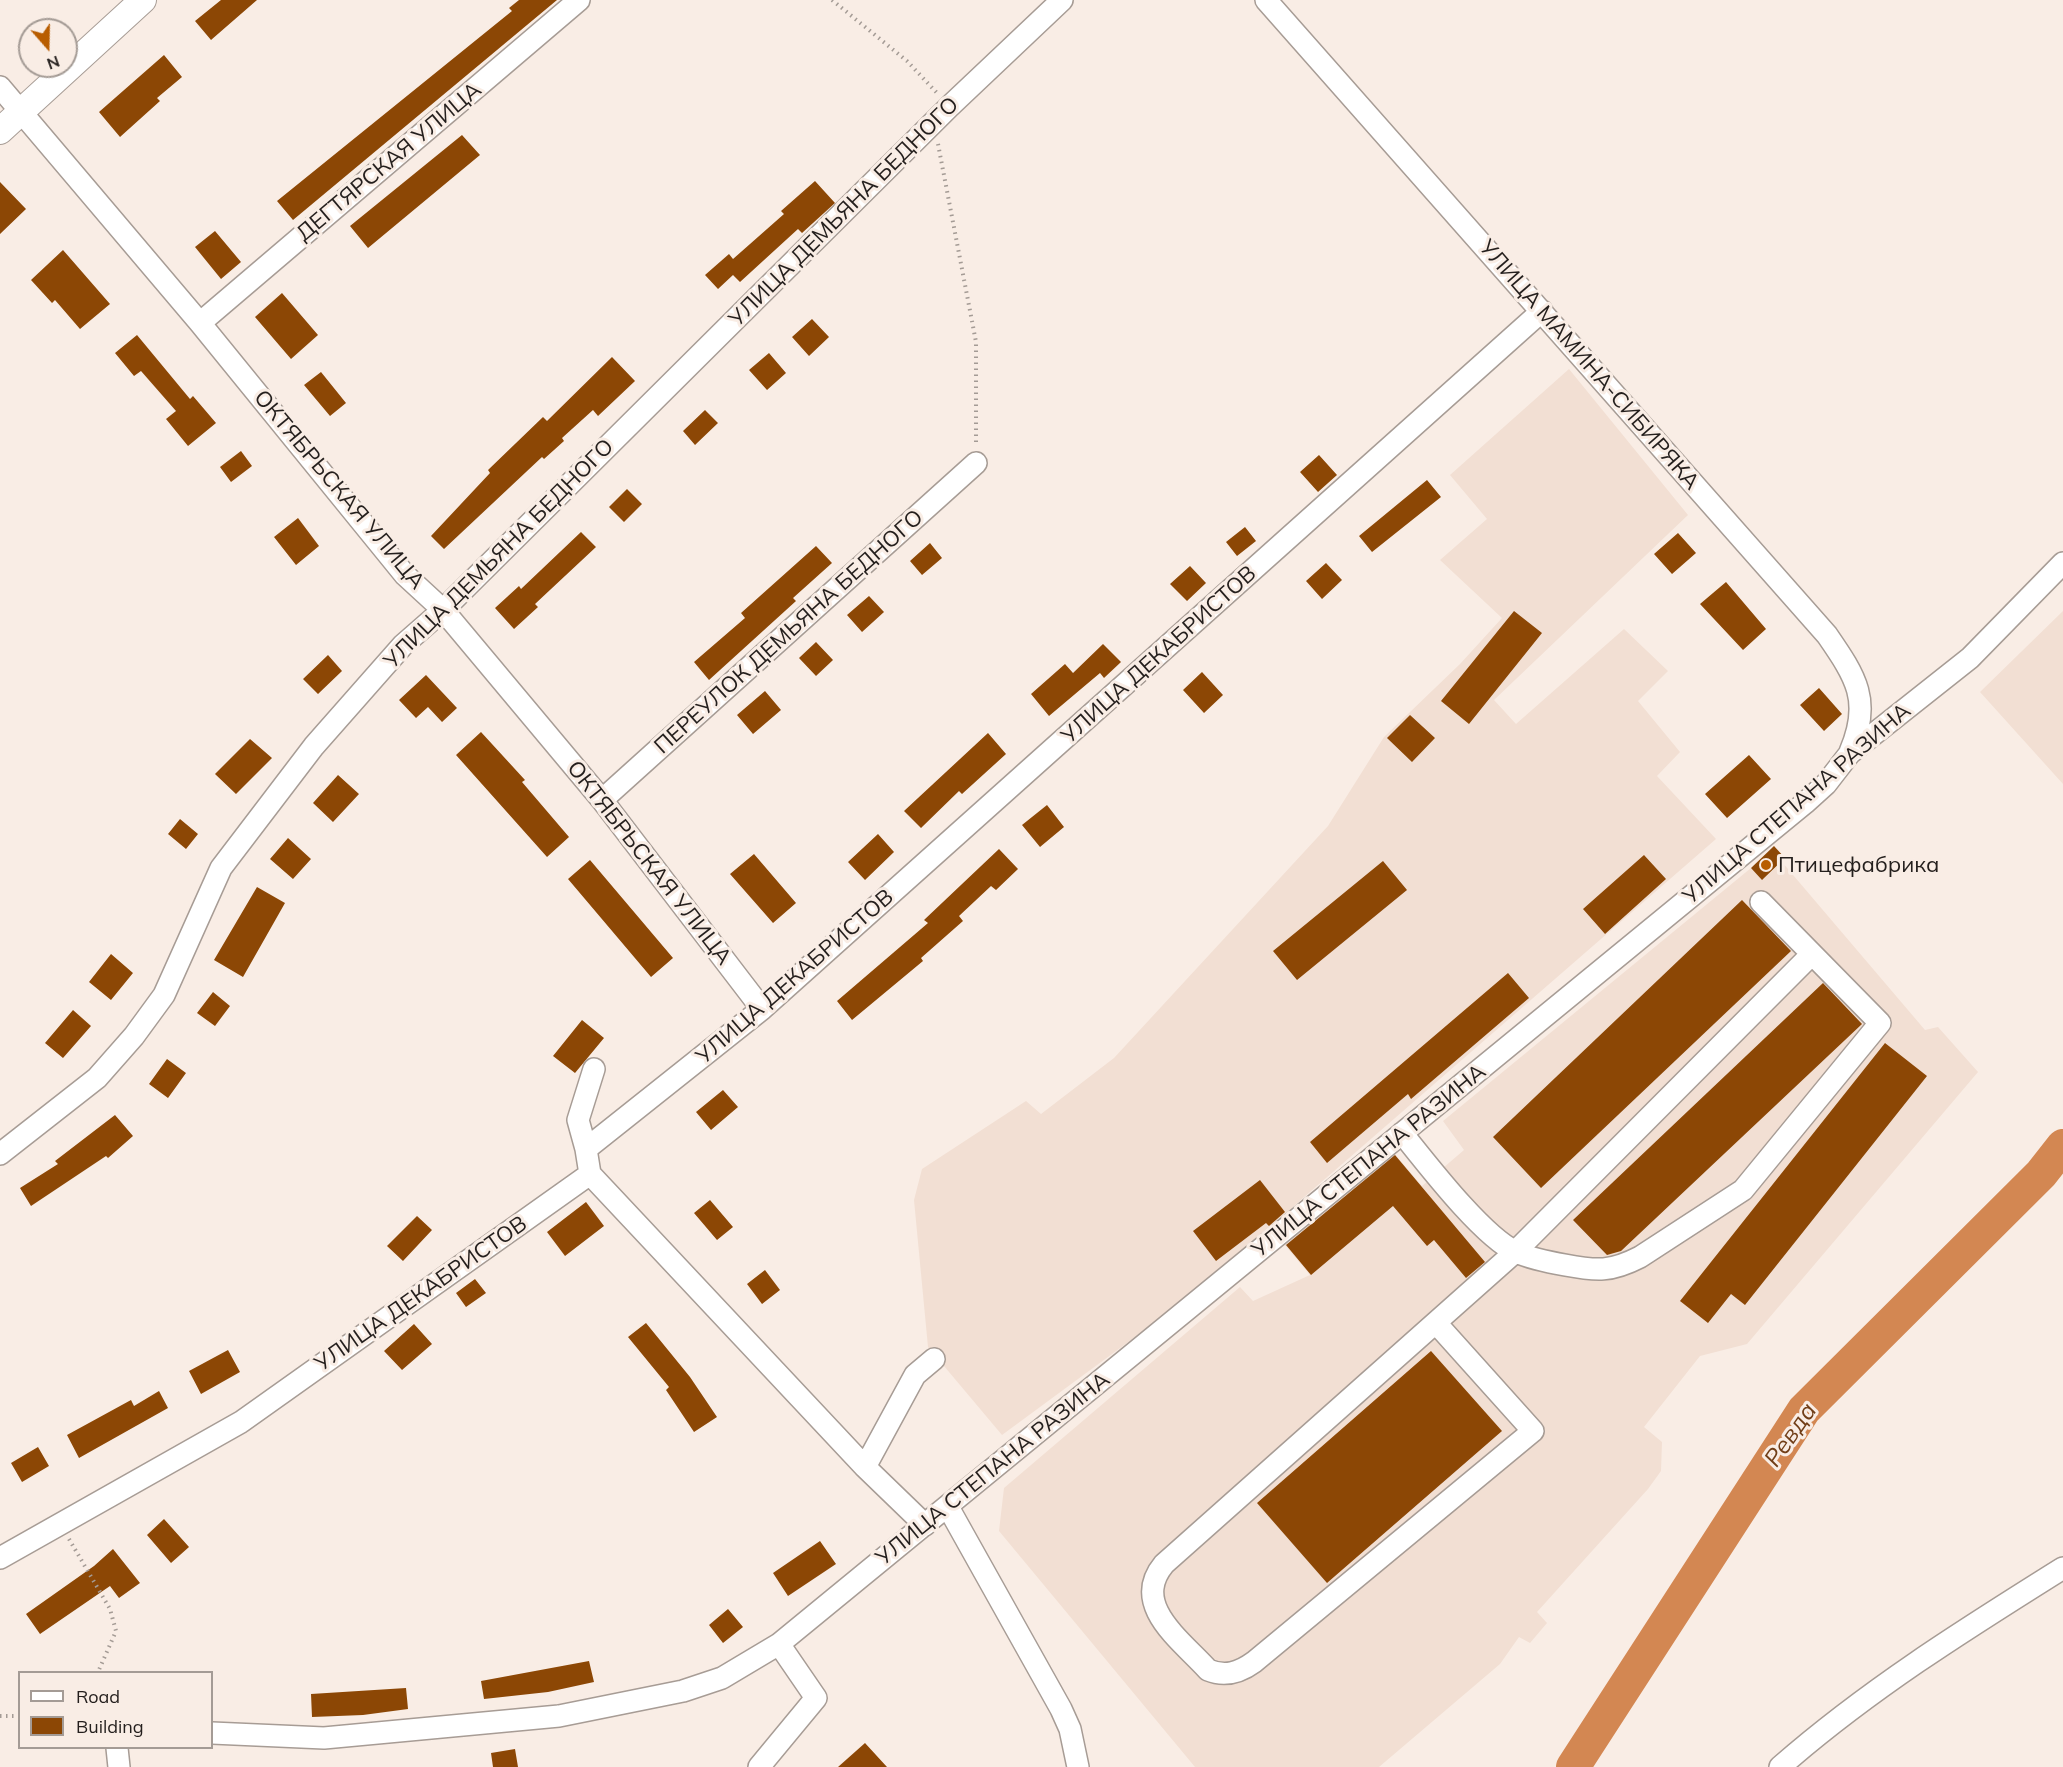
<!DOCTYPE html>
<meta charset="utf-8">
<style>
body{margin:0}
#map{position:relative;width:2063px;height:1767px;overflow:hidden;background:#f9ede5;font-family:Mulish,sans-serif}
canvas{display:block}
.legend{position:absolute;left:18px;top:1671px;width:195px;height:78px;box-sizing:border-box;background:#f9ede5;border:2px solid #a49b95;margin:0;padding:8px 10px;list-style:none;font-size:18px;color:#241f1d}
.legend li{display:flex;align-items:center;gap:12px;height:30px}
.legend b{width:30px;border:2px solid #a49b95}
.north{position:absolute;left:18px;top:18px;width:60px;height:60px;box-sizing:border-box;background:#f9ede5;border:2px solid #a49b95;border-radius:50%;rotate:160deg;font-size:16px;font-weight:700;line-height:24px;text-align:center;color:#241f1d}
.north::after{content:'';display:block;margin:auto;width:21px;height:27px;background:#b85d00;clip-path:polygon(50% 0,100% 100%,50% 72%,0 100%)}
</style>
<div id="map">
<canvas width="2063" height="1767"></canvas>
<ul class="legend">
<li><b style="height:8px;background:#fff"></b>Road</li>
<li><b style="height:16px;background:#8c4705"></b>Building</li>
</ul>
<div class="north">N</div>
</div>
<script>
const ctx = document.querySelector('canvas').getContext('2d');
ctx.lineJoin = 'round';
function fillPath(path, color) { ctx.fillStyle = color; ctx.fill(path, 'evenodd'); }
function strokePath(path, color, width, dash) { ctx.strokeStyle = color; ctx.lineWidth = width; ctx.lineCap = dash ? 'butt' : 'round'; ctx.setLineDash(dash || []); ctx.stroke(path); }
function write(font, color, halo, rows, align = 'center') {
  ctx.font = font + ' Mulish,sans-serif'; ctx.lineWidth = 6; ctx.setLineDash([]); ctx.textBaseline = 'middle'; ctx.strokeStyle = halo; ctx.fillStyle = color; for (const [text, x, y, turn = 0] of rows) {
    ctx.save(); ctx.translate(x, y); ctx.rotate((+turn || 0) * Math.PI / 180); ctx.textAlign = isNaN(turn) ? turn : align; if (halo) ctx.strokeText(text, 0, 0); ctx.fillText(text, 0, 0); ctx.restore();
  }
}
const built = new Path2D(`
 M1569 369 1688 515 1494 700 1516 724 1624 629 1668 671 1638 701 1680 752 1657 776 1716 839 1188 1298 1002 1435 928 1347 914 1200 922 1169 1026 1101 1041 1114 1114 1058 1328 826 1384 737 1460 664 1502 618 1440 560 1487 519 1450 475Z
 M2063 611V784L1980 692Z
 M1782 862 1925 1030 1938 1027 1978 1072 1747 1344 1700 1356 1644 1427 1662 1442 1661 1471 1648 1489 1537 1612 1547 1623 1530 1643 1519 1637 1500 1664 1379 1767H1195L999 1531 1004 1488 1240 1287 1253 1301 1310 1275 1284 1244 1393 1152 1422 1186 1464 1150 1443 1121 1751 868 1763 879Z`);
const river = new Path2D(`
 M1573 1767 1804 1410 2041 1174 2063 1146`);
const building = new Path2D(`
 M221 0H257L211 40 195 21Z
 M519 0H557L293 220 277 201 512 11 509 8Z
 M164 55 182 77 157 98 160 101 120 137 99 112Z
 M462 135 480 155 368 248 350 226Z
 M815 181 835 203 802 233 798 229 740 282 733 275 718 289 705 275 729 254 733 259 784 214 781 211Z
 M0 182 26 209 0 234Z
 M215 231 241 262 221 279 195 247Z
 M63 250 110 304 80 329 55 300 52 303 31 280Z
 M282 293 318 335 291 359 255 317Z
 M812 319 829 337 809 356 792 337Z
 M137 335 190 399 193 396 216 423 188 446 166 419 176 411 141 371 134 376 115 353Z
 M769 353 786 373 767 390 749 370Z
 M612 357 635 381 598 416 593 410 562 438 564 441 544 459 542 457 444 549 431 536 490 473 488 470 543 417 547 421Z
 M321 372 346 403 330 416 304 385Z
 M705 410 718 423 695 445 683 431Z
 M241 451 252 466 231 482 220 467Z
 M1319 455 1337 475 1318 492 1300 472Z
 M1427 480 1441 497 1372 552 1359 536Z
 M627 489 642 504 624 522 609 507Z
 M298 518 319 546 296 565 274 537Z
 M1245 527 1256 541 1237 556 1226 542Z
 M581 532 596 547 535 604 538 607 514 629 495 608 519 586 521 589Z
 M1678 533 1696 553 1672 574 1654 554Z
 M930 543 942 558 922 575 910 561Z
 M816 546 832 563 793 598 796 601 709 680 694 662 745 618 741 613Z
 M1326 563 1342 580 1322 599 1306 581Z
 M1190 566 1206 583 1187 601 1170 584Z
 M1726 582 1766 629 1743 650 1700 604Z
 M869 596 884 612 862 632 847 615Z
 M1514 611 1542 633 1469 724 1441 701Z
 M816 642 833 660 816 676 799 658Z
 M1103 644 1121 662 1104 678 1100 673 1049 716 1031 694 1065 664 1073 673Z
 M328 655 342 671 318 694 303 679Z
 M1202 672 1223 695 1204 713 1183 690Z
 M426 675 457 708 442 722 428 707 416 718 399 700Z
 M1819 688 1842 714 1824 731 1800 705Z
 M765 691 781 710 753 734 737 715Z
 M1410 715 1435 738 1412 762 1387 738Z
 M481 732 525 780 522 782 569 837 547 857 456 755Z
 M988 733 1006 754 962 794 959 791 921 828 904 811Z
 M250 739 272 758 236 794 215 774Z
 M1749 755 1771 779 1727 818 1705 794Z
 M338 775 359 794 333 822 313 803Z
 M1047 805 1064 827 1040 847 1022 825Z
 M180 819 198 834 186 849 168 834Z
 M878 834 894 852 865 880 848 862Z
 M288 838 311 859 293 879 270 859Z
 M1774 846 1785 858 1762 880 1751 868Z
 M999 849 1018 869 996 890 991 886 959 916 963 921 921 958 923 961 852 1020 837 1001 928 923 924 920Z
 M754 854 796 903 773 923 730 874Z
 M1644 855 1666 879 1605 934 1583 909Z
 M590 860 673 958 651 977 568 879Z
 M1383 861 1407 890 1297 980 1273 951Z
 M257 887 285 903 243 977 214 960Z
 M1742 900 1791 951 1541 1188 1493 1137Z
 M111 954 133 973 111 1000 89 982Z
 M1508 973 1529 998 1411 1099 1408 1094 1327 1163 1310 1142Z
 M1823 983 1862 1024 1621 1251 1607 1255 1573 1220Z
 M213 992 230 1006 215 1026 197 1013Z
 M73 1010 91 1026 63 1058 45 1043Z
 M582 1020 604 1038 575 1073 553 1056Z
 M1885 1043 1927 1076 1745 1305 1731 1294 1708 1323 1680 1301Z
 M167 1059 186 1073 168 1098 149 1084Z
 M723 1090 738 1107 711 1130 696 1112Z
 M115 1115 133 1136 108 1158 106 1156 31 1206 20 1188 58 1164 55 1161Z
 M1395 1155 1485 1262 1466 1278 1434 1240 1427 1246 1393 1206 1311 1275 1286 1245Z
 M1260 1180 1285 1212 1269 1226 1266 1223 1216 1261 1193 1231Z
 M710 1200 733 1227 717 1240 694 1213Z
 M586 1202 604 1226 565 1256 547 1232Z
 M417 1216 432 1230 403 1261 387 1246Z
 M765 1270 780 1290 762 1304 747 1284Z
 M475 1279 486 1293 466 1307 456 1293Z
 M646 1323 690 1377 717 1417 694 1432 666 1390 669 1387 628 1337Z
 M414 1324 432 1344 402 1370 384 1351Z
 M228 1350 240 1372 201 1394 189 1371Z
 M1431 1351 1502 1431 1327 1583 1257 1503Z
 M159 1391 168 1408 79 1458 67 1435 131 1400 134 1406Z
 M38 1447 49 1466 22 1482 11 1463Z
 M164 1519 189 1547 171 1563 147 1535Z
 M820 1541 836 1564 788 1596 773 1573Z
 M113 1549 140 1583 119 1598 110 1586 40 1634 26 1614 94 1566Z
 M728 1609 743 1627 723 1643 709 1625Z
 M589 1661 594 1682 548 1692 484 1699 481 1681Z
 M406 1688 408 1709 363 1715 312 1717 311 1694Z
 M865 1743 887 1767H838Z
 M515 1749 518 1767H493L491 1753Z`);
const path = new Path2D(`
 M832 0 907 61 937 93
 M938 144 976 342V444
 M69 1539 110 1609 116 1631 98 1672
 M0 1716H20`);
const minor = new Path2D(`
 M1266 0 1827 635C1856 677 1872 701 1850 752
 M0 87 200 323 405 575 443 610 602 800 762 1009
 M200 323 579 0
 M602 800 976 463
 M1402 1133C1427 1164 1482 1236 1516 1252 1532 1259 1548 1262 1565 1265 1597 1271 1611 1272 1640 1257L1743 1190 1880 1023 1761 902
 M586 1149 578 1120 594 1069
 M0 1154 97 1078 134 1036 164 995 221 868 314 746 403 645 443 610 950 106 1062 0
 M590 1174 586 1149 762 1009 1542 311
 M590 1174 865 1467 925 1525
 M1436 1323 1533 1431 1254 1662C1239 1673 1225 1677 1208 1670 1181 1640 1130 1605 1164 1564L1515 1252 1812 954
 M865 1467 915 1375 934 1359
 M948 1507 1061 1709 1070 1729 1078 1767
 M0 1558 241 1422 590 1174
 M212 1733 324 1738 559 1716 683 1691 722 1678 779 1644 1805 803 1826 784 1850 753 1970 658 2063 563
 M117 1748 119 1767
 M759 1767 816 1698 779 1644
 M1780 1767C1868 1690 1964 1630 2063 1568`);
const major = new Path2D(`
 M0 131 143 0`);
const markers = [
 [1766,865,6,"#b85d00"]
];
const streetNames = [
 ["ДЕГТЯРСКАЯ УЛИЦА",389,162,-40],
 ["УЛИЦА ДЕМЬЯНА БЕДНОГО",844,212,-45],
 ["УЛИЦА МАМИНА-СИБИРЯКА",1589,365,49],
 ["ОКТЯБРЬСКАЯ УЛИЦА",339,490,50],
 ["УЛИЦА ДЕМЬЯНА БЕДНОГО",499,554,-45],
 ["ПЕРЕУЛОК ДЕМЬЯНА БЕДНОГО",789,632,-42],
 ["УЛИЦА ДЕКАБРИСТОВ",1159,655,-42],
 ["УЛИЦА СТЕПАНА РАЗИНА",1797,804,-41],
 ["ОКТЯБРЬСКАЯ УЛИЦА",649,863,52],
 ["УЛИЦА ДЕКАБРИСТОВ",795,977,-41],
 ["УЛИЦА СТЕПАНА РАЗИНА",1369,1161,-39],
 ["УЛИЦА ДЕКАБРИСТОВ",421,1294,-35],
 ["УЛИЦА СТЕПАНА РАЗИНА",993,1469,-39]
];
const poiNames = [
 ["Птицефабрика",1778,865]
];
const waterNames = [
 ["Ревда",1791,1435,-55]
];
fillPath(built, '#f2dfd3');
strokePath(river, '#d38752', 34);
fillPath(building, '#8c4705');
strokePath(minor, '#a79c95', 24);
strokePath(major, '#a79c95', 28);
strokePath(path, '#a49b95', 4, [1.5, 4.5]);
strokePath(minor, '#fff', 21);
strokePath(major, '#fff', 26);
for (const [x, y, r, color] of markers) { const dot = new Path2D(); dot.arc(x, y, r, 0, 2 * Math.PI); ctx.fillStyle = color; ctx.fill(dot); strokePath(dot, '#f9ede5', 2); }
write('22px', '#241f1d', '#f9ede5', streetNames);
write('22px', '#241f1d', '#f9ede5', poiNames, 'left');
write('italic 24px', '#713e17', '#f9ede5', waterNames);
</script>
